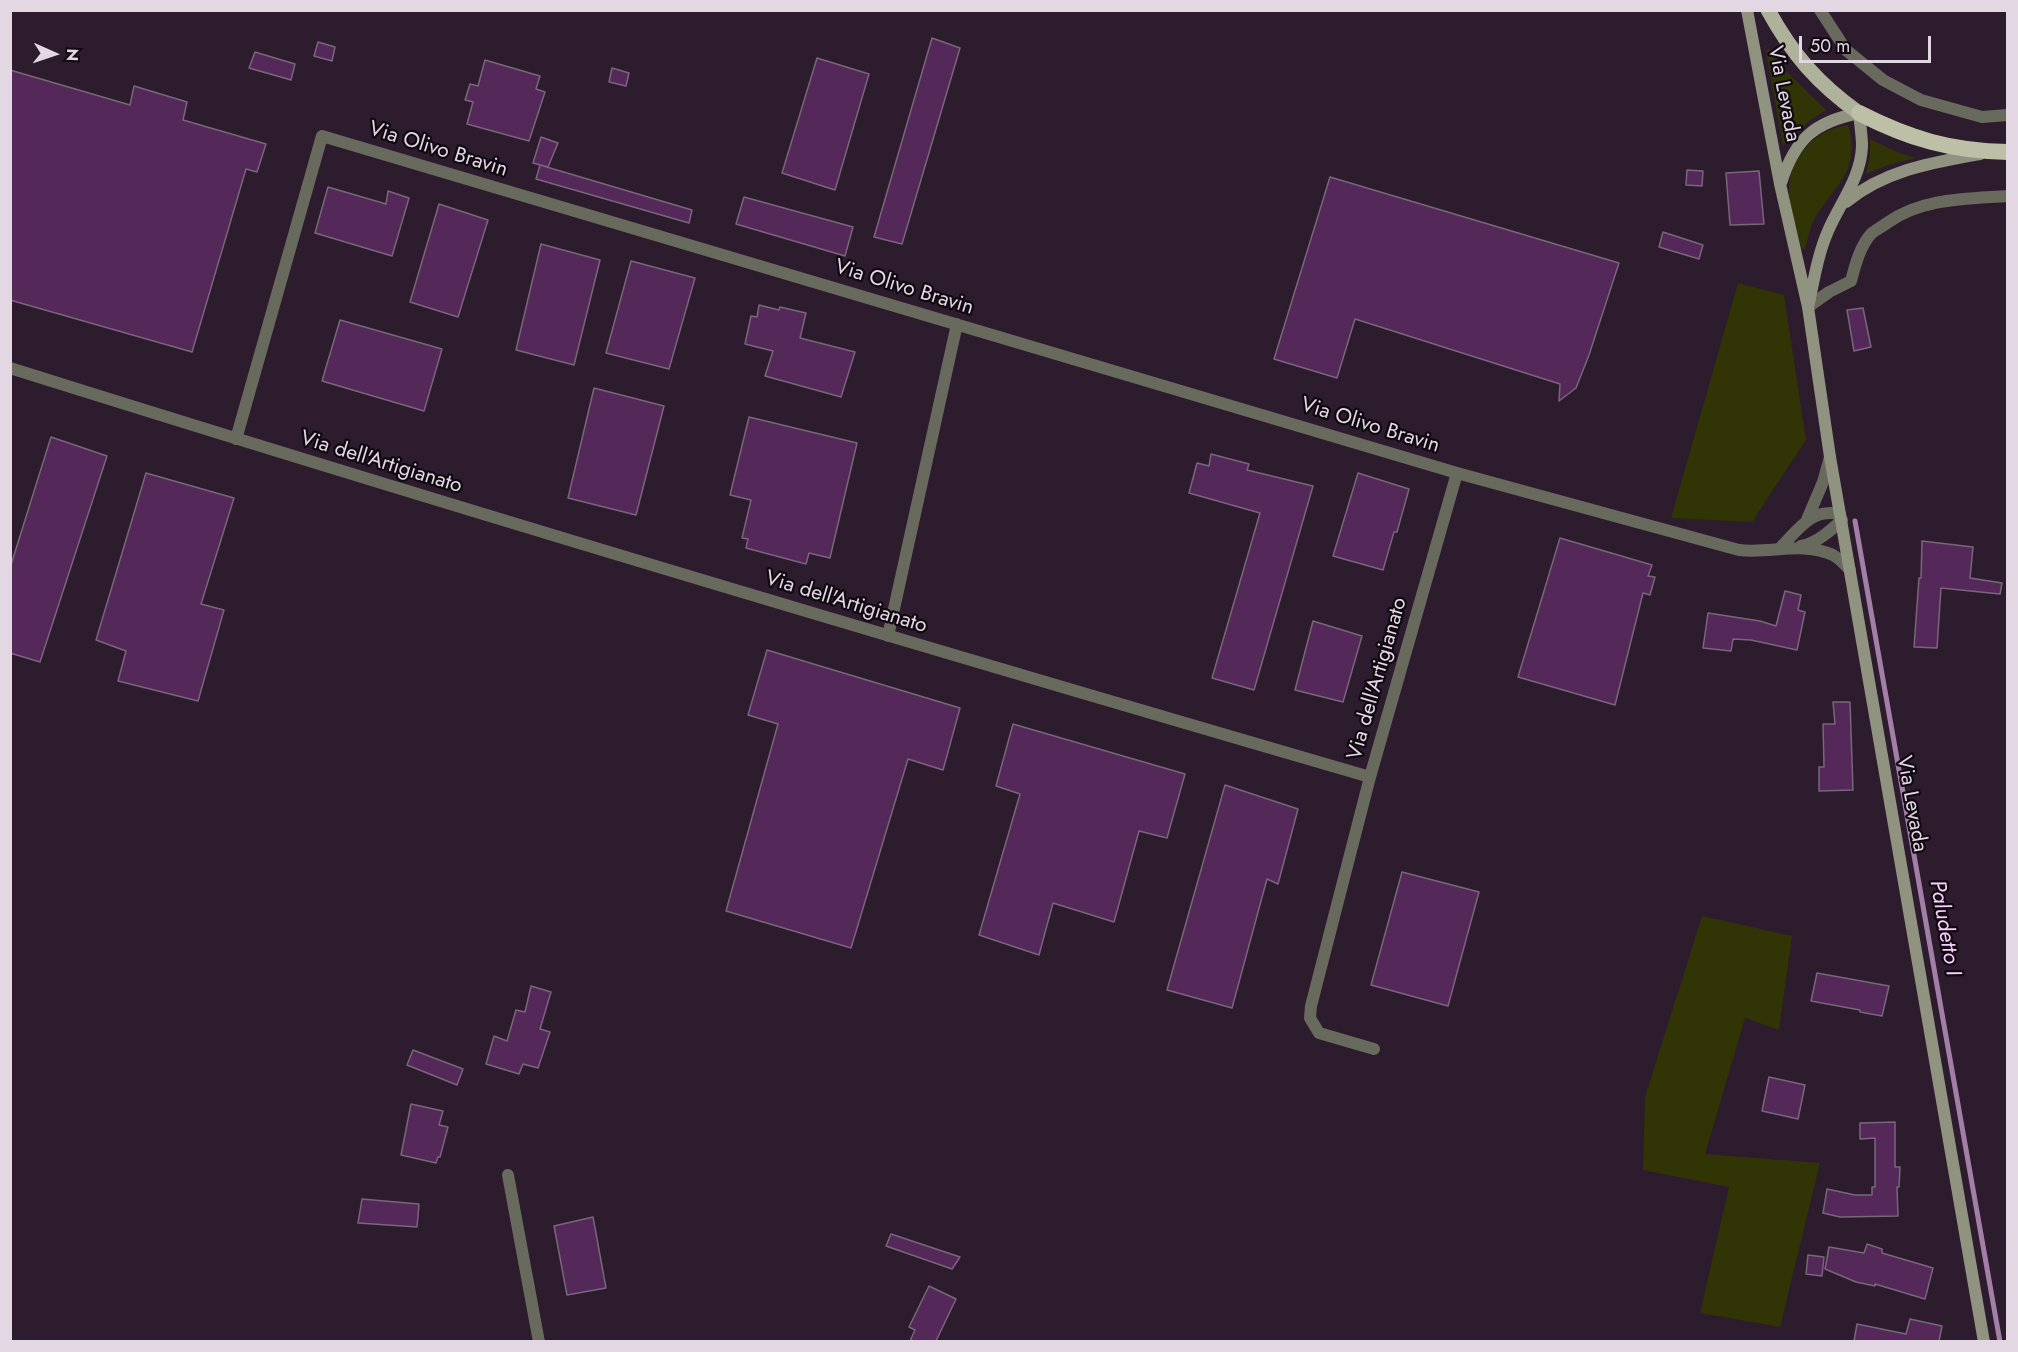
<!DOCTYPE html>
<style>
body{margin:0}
#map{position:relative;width:2018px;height:1352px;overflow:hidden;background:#2c1c2d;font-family:Jost,sans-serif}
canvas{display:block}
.frame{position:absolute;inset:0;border:12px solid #e2d7e3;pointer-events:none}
.north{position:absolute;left:24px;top:24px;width:60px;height:60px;-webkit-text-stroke:4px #100911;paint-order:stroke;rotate:93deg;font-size:16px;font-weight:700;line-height:24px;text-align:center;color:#e2d7e3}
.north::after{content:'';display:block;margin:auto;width:21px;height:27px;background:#e2d7e3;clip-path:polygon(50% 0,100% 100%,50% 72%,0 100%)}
.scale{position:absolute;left:1799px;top:36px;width:132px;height:27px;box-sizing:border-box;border:3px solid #e2d7e3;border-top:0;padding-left:8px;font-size:18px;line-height:21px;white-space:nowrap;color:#e2d7e3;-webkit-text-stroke:4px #100911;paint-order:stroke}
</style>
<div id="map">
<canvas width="2018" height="1352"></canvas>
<div class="frame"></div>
<div class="north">N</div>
<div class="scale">50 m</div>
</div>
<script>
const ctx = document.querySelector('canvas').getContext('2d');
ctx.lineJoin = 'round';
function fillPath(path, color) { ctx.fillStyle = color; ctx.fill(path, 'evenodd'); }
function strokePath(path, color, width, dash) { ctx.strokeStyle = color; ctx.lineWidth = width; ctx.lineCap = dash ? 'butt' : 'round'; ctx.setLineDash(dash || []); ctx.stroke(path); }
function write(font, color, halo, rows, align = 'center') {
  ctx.font = font + ' Jost,sans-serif'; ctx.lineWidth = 4.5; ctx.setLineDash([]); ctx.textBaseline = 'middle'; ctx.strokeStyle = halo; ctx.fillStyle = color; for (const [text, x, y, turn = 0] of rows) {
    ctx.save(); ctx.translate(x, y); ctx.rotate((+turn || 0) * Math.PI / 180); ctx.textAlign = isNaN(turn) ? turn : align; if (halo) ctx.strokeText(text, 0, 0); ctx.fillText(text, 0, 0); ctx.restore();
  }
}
const green = new Path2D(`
 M1769 49 1788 73 1826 110 1809 121 1783 146 1766 51Z
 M1848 125C1862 170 1835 185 1815 218 1810 227 1808 239 1805 249L1801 248C1798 233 1790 208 1789 193 1788 158 1814 130 1848 125Z
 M1870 139 1895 151 1915 158 1888 165 1866 174 1870 155Z
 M1738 283 1784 295 1806 440 1752 522 1671 518Z
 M1702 916 1792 936 1779 1030 1745 1018 1705 1154 1820 1163 1780 1327 1700 1313 1729 1187 1643 1170 1645 1097Z`);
const stream = new Path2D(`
 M1855 521 2000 1342`);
const building = new Path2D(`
 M932 38 960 48 902 244 874 237Z
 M318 42 335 47 332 61 314 56Z
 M255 52 295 64 291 80 249 68Z
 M817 58 869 74 835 190 782 173Z
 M485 60 540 76 536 89 545 92 529 141 467 124 473 102 465 100 470 84 478 86Z
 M612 68 629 73 626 86 609 82Z
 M10 70 130 105 134 86 187 102 183 120 266 144 257 172 246 169 192 352 10 300Z
 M541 137 558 143 548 167 533 163Z
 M540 165 692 210 689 223 536 179Z
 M1687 170 1703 171 1702 186 1686 185Z
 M1759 171 1764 224 1730 225 1726 173Z
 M1330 177 1619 263 1589 355 1576 388 1559 401 1560 384 1355 319 1337 378 1274 359Z
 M328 187 386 204 388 191 409 198 392 256 315 233Z
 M744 197 853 227 845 256 736 224Z
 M439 204 488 220 458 317 410 302Z
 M1663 232 1703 245 1699 259 1659 247Z
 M541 244 600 260 574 365 516 350Z
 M631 261 695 278 669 369 606 353Z
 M759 305 779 310 780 307 806 313 800 338 855 352 841 397 765 376 773 351 745 344 751 316 757 317Z
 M1863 308 1871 347 1854 351 1847 310Z
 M340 320 442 349 424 411 322 381Z
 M594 388 664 406 636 515 568 498Z
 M749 417 857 443 830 558 809 553 806 564 746 548 748 539 742 538 751 500 730 495Z
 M51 437 107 456 40 662 10 653V568Z
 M1211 454 1249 464 1247 470 1313 486 1254 690 1212 678 1260 513 1189 493 1197 463 1209 466Z
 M146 473 234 498 201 604 224 610 198 701 118 681 126 651 96 640Z
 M1358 473 1409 489 1397 532H1394L1383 570 1333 556Z
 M1560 538 1652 565 1648 576 1655 577 1650 595 1643 593 1615 705 1518 677Z
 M1922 541 1973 547 1970 578 2002 583 2000 594 1941 588 1937 648 1914 647 1919 578H1921Z
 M1785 591 1801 595 1798 610 1805 612 1797 650 1751 640 1733 639 1731 651 1703 648 1708 613 1760 621 1776 626Z
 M1313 621 1362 636 1343 702 1295 690Z
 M767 650 960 708 943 770 908 759 851 948 726 911 778 724 748 715Z
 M1833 702H1850L1853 790 1819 791V767H1824L1823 724H1835Z
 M1013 724 1185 774 1167 838 1139 831 1114 922 1053 903 1039 955 979 935 1020 794 996 786Z
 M1225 785 1298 809 1278 884 1267 879 1232 1008 1167 990Z
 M1402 872 1479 892 1448 1006 1371 985Z
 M1817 973 1889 986 1882 1016 1860 1012V1010L1811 1001Z
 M531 986 551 992 540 1029 550 1032 538 1068 523 1064 519 1074 486 1064 494 1036 507 1041 516 1010 525 1012Z
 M413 1050 463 1069 457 1085 407 1065Z
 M1769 1077 1805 1085 1798 1119 1762 1111Z
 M411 1104 443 1111 439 1125 448 1127 440 1157H438L436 1163 401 1155Z
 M1895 1122V1167H1900L1899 1187H1897L1898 1216 1840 1217 1823 1213 1827 1189 1855 1195H1872V1187H1875V1138L1860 1139V1123Z
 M362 1199 419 1204 417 1227 358 1223Z
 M593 1217 606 1288 567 1295 554 1226Z
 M891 1234 960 1257 952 1269 886 1246Z
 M1867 1244 1882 1249V1253L1933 1268 1925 1299 1875 1284V1286L1856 1282 1825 1269 1829 1247 1864 1253Z
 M1808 1255 1824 1257 1822 1276 1806 1274Z
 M929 1286 956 1299 936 1341H910L915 1330 909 1327Z
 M1910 1319 1942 1326 1939 1341H1854L1857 1324 1906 1334Z`);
const minor = new Path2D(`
 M1820 10 1846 50 1883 80 1921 100 1982 117 2008 115
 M1808 307 1829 292 1851 281C1855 266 1860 246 1871 234 1875 230 1882 227 1887 223 1922 198 1966 199 2008 196
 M10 368C462 510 916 645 1370 777
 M236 439 322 136 1457 473 1739 550C1770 554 1802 541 1833 555 1839 558 1845 565 1850 570
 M1806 522 1823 482 1830 457
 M1801 546C1817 543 1830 531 1842 520
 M1780 548C1799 529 1811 508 1840 514
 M888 636 957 324
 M1374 1049 1319 1033 1310 1018 1311 1006 1370 777 1457 473
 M508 1175 539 1342`);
const secondary = new Path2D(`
 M1747 10 1780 184 1808 307 1830 457 1984 1342
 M1781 183C1795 139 1814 122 1859 113 1860 124 1862 135 1862 146 1861 178 1840 203 1828 231 1818 254 1814 279 1809 303
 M1846 202C1885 170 1931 163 1980 154`);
const primary = new Path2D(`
 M1768 10C1792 54 1818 84 1859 113`);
const trunk = new Path2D(`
 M1859 113C1910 139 1951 151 2008 152`);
const streetNames = [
 ["Via Levada",1783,94,79],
 ["Via Olivo Bravin",438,150,17],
 ["Via Olivo Bravin",904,288,17],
 ["Via Olivo Bravin",1370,426,17],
 ["Via dell'Artigianato",381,463,17],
 ["Via dell'Artigianato",846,603,17],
 ["Via dell'Artigianato",1378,679,-74],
 ["Via Levada",1911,804,80]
];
const waterNames = [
 ["Paludetto I",1944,928,80]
];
fillPath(green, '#313405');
strokePath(stream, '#a37fa7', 5);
fillPath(building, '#542959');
strokePath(building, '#79667b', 1.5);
strokePath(minor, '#686a5e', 12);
strokePath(secondary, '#909380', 12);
strokePath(primary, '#afb29a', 15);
strokePath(trunk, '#bdc0a6', 16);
write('21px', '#e2d7e3', '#100911', streetNames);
write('italic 22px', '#f7cefb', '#100911', waterNames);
</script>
